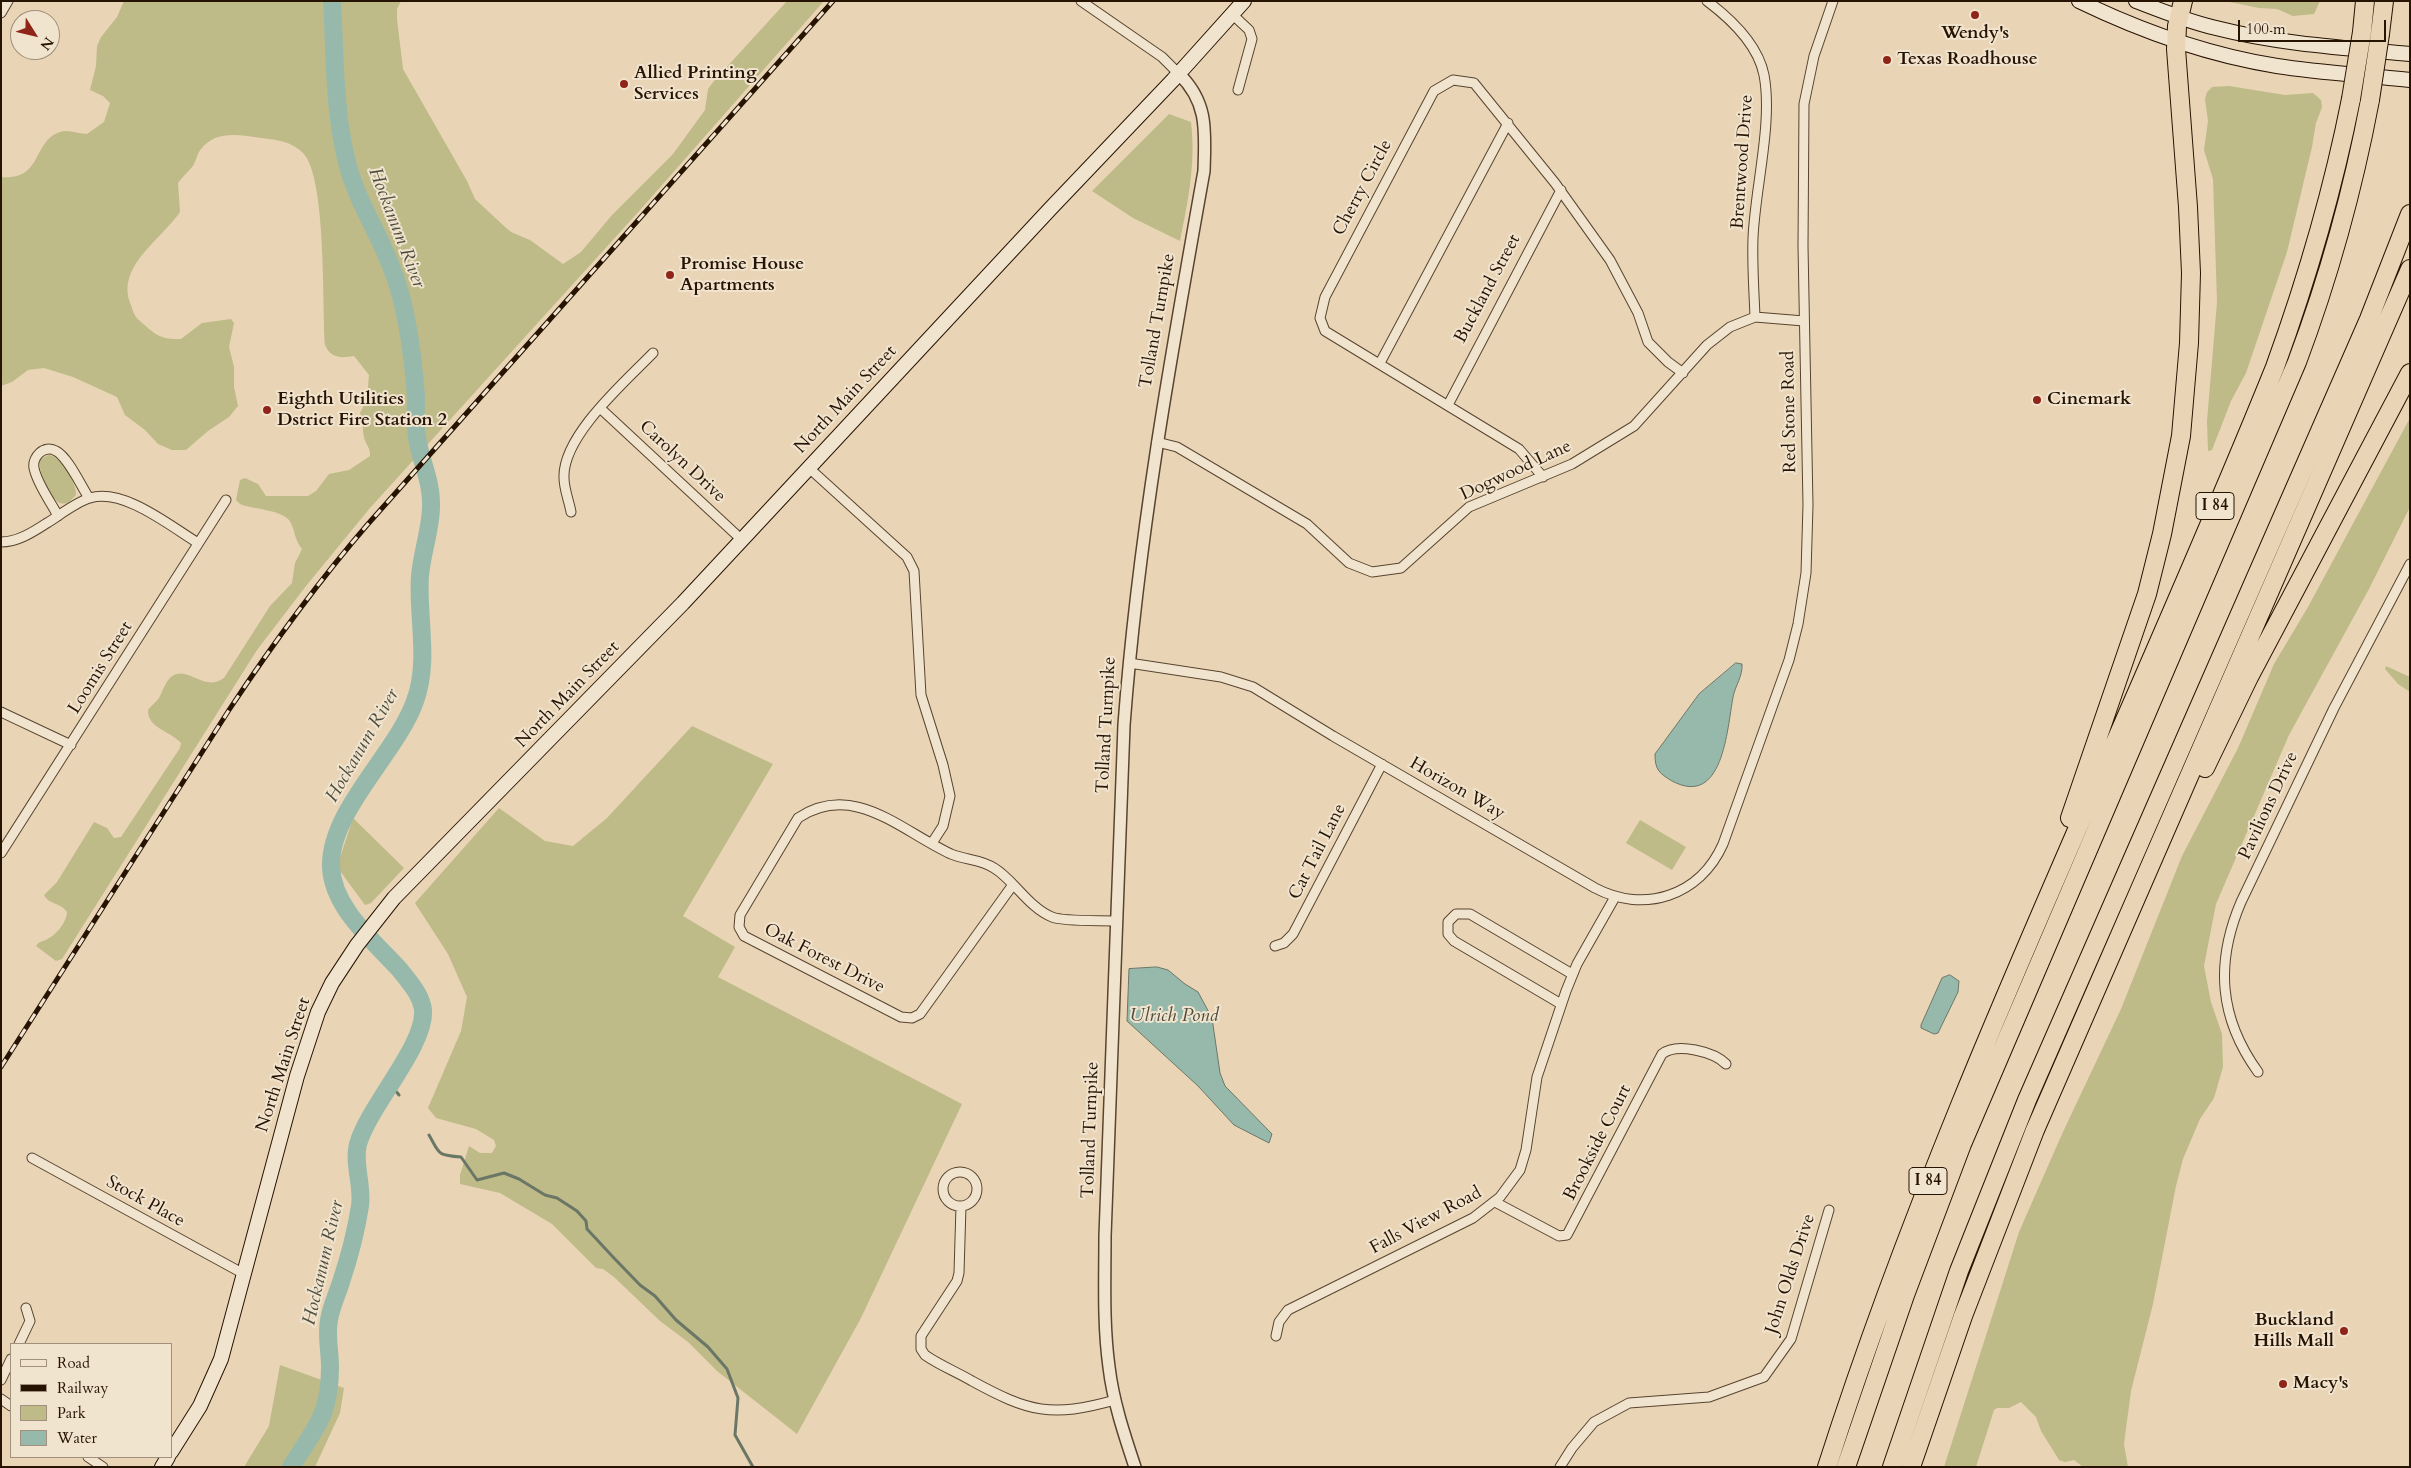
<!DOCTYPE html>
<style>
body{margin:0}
#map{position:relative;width:2411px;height:1468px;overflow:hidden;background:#e9d5b5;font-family:Cardo,serif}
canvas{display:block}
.frame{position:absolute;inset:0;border:2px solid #271302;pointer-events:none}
.legend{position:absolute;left:10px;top:1343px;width:162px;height:115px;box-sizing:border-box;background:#f1e4cf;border:1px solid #a0907d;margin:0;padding:6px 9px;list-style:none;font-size:15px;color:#271302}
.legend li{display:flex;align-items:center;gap:10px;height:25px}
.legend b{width:25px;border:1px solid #a0907d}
.north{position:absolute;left:10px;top:10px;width:50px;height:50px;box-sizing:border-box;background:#f1e4cf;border:1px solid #a0907d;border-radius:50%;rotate:126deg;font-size:14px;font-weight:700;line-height:20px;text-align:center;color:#271302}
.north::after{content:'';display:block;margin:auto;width:18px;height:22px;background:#8f2418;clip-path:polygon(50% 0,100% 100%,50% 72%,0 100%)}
.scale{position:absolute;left:2238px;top:20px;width:148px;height:22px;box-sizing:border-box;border:2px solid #271302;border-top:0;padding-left:6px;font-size:15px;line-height:18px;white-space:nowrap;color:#271302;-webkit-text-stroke:4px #f1e4cf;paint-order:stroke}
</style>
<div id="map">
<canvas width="2411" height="1468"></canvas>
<div class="frame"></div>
<ul class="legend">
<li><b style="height:6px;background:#f1e4cf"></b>Road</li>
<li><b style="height:6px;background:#271302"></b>Railway</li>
<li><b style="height:14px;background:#bebb88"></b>Park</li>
<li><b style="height:14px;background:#97b9ab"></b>Water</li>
</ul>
<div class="north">N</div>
<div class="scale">100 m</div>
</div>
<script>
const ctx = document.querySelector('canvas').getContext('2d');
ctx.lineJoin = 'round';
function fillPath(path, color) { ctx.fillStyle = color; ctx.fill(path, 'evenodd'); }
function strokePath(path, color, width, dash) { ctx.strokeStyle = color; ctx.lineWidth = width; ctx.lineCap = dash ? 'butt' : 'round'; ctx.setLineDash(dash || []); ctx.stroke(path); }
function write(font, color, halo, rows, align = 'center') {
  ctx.font = font + ' Cardo,serif'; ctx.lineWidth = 4; ctx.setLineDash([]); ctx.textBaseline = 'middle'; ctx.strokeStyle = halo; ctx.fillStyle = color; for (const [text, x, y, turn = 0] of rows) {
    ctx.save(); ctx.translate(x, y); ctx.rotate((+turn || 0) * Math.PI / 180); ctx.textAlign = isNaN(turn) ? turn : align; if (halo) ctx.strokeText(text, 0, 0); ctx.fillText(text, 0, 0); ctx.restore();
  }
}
const green = new Path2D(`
 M124 1H401L397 9V19L403 69 467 181 475 199 504 226 511 232 530 240 563 264 581 252 612 215 673 154 705 110 708 89 714 81 787 1H824L641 209 370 508 306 586 257 650 62 959 56 961 36 946C40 940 44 942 49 938 57 934 67 921 67 912 61 903 48 904 44 895L57 882 94 822 107 828 114 838 121 837 180 748 181 743C172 732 147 728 148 710 151 706 156 702 159 698 163 691 165 682 171 677 188 664 203 693 224 678L270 606 292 583 295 563 302 549C294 540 295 528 289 520 281 510 252 509 240 504L236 500 240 480 245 478 258 484 266 496H308L316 491 329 474 349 470 370 456C371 448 365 444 364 437 362 428 364 422 360 413L367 399 369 375 354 356C342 358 331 359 325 345 322 307 327 178 303 153 291 141 277 140 261 138 240 135 216 130 201 149 197 154 196 161 193 166 188 172 182 177 178 183L180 212C161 240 115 267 131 305 133 312 135 317 140 321 155 334 160 340 181 339L202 323 231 319 234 323 229 347 234 367V387L238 406 229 417 208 431 186 450H172L158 444 145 430 125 415 117 397 73 377 44 368 28 370 12 382 1 386V177C43 181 32 141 60 132 69 129 78 134 87 134L104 122 110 103 103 96 90 90 96 66 97 46 101 37 117 17Z
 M2225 1H2320L2314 14 2293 16 2277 9 2259 8Z
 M2229 86 2285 95 2313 93 2321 100 2322 107 2316 123 2312 147 2287 252 2246 373 2231 401 2212 450 2208 451 2207 421 2217 302 2213 179 2204 150 2208 121 2205 99 2207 92 2212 87Z
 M1169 114 1191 122C1196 163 1188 201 1180 241L1133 218 1092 191Z
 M2410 418 2409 509 2369 589 2289 735 2216 904 2204 966 2211 1002 2222 1034 2223 1067 2214 1098 2200 1119 2183 1159 2176 1186 2153 1304 2131 1391 2124 1444 2128 1467H2083L2074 1460 2065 1462 2059 1460 2041 1431 2036 1417 2021 1402 2009 1408H1997L1994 1410 1976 1467H1944L2019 1232 2062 1134 2121 1009 2182 856 2238 748 2274 664 2308 607Z
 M48 455C60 455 77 483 76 495L69 502C65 504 62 504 58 502 50 497 37 468 40 460Z
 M2386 666 2410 677V692L2398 684 2385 669Z
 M692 726 773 764 683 916 735 947 718 977 962 1104 861 1318 797 1434 717 1371 688 1342 660 1321 614 1277 603 1269 596 1268 552 1224 500 1193 460 1184V1175L469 1146 480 1153H492L496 1146 494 1140 476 1129 436 1118 428 1108 461 1031 467 997 448 954 415 903 499 808 545 841 573 846 607 818Z
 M353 818 404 868 371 903 365 905 337 867Z
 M1640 820 1686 847 1672 870 1626 843Z
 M280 1365 344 1388 340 1413 315 1467H244L269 1426Z`);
const water = new Path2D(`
 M1736 663 1742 664C1743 676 1735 686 1733 697 1727 730 1723 808 1672 781 1659 773 1655 770 1655 754L1699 694Z
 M1157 967 1168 970 1185 984 1198 992 1212 1018 1220 1073 1225 1086 1272 1134 1269 1143 1234 1125 1198 1086 1127 1021 1129 969Z
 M1950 975 1959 981 1958 992 1938 1033 1934 1034 1921 1028V1025L1942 978Z`);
const stream = new Path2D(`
 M390 1084 399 1095
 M429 1135C440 1154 436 1155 461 1157L477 1180 504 1173 519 1179 545 1195 557 1198 577 1211 586 1221 587 1229 613 1257 640 1285 655 1296 676 1320 708 1347 727 1369 738 1398 735 1435 753 1467`);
const river = new Path2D(`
 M291 1467C315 1428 330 1416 330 1367 330 1351 326 1335 329 1320 331 1307 337 1295 341 1282 349 1258 356 1232 360 1206 363 1185 353 1164 358 1144 369 1106 426 1045 423 1010 421 994 409 982 400 970 374 941 333 909 331 867 329 811 397 753 415 701 430 661 417 616 420 576 422 552 431 529 431 506 432 481 420 460 417 437 415 424 416 410 416 397 413 356 408 312 394 274 381 236 358 204 348 166 334 116 335 53 332 1`);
const minor = new Path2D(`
 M1081 1 1162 57 1179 74
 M1707 1C1731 19 1758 45 1764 75 1773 123 1755 188 1753 238 1752 264 1754 291 1755 317
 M1 13 8 1
 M1233 15 1249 30 1252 39 1238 90
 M1380 363 1508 123
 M1448 405 1561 190
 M600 408 742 540
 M1157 442 1177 447 1307 524 1349 563 1372 572 1401 568 1469 507 1572 464 1634 426 1707 345 1730 327 1755 317 1804 321
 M809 468 907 557 914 571 921 695 943 765 950 796 943 826 932 843
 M1543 477 1519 449 1325 331 1320 318 1325 297 1434 91 1453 80 1474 83 1555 183 1610 260 1638 313 1648 342 1668 362 1683 373
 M571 512C569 501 564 489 564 478 562 436 626 381 653 353
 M58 516C51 502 37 484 34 468 32 457 44 444 56 451 68 457 81 486 89 498
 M1 542C18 542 33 532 47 523 60 515 76 502 90 498 124 488 170 526 198 543
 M1129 663 1221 677 1253 687 1333 736 1595 888C1644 914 1700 896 1723 844L1789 660 1798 624 1806 573 1808 505 1803 246 1804 104 1814 56 1833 1
 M1 712 71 745
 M1 853 226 500
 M1012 886 920 1014 912 1018 901 1017 744 936 739 927 740 915 798 818C854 781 901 831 951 854 965 860 981 859 994 868 1013 879 1029 908 1052 917 1064 922 1102 920 1117 921
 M1275 946 1284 943 1293 934 1382 764
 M1561 1004 1454 941 1448 934V922L1456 914H1470L1572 974
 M2258 1072C2219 1018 2215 963 2241 902L2334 708 2410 564
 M32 1158 244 1274
 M943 1189a17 17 0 1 1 34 0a17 17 0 1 1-34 0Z
 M1495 1202 1559 1236 1567 1235 1662 1054C1677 1042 1714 1052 1726 1064
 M961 1206 959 1273 957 1281 921 1336V1349L925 1355C939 1365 957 1372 972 1381 1029 1412 1051 1418 1115 1400
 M1276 1336 1279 1322 1288 1310 1473 1218 1500 1197 1520 1170 1526 1150 1537 1077 1566 991 1577 964 1615 897
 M19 1344 30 1321 26 1308
 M1 1380 11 1359
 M1 1399 11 1406
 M88 1457 103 1467
 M1560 1467 1572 1448 1594 1422 1629 1403 1709 1397 1764 1377 1791 1339 1829 1210`);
const tertiary = new Path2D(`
 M1135 1467C1124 1434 1113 1401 1109 1367 1103 1323 1105 1280 1105 1236L1124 725C1138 539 1171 355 1204 171 1205 133 1209 103 1179 74`);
const secondary = new Path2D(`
 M2079 1C2141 31 2208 55 2277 66 2321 73 2366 75 2410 80
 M2136 1C2162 11 2189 22 2216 28 2279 44 2345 48 2410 54
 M171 1452 200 1406 221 1359 297 1076 318 1012 332 983 357 945 394 898 683 603 1051 208 1173 80 1244 1
 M162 1467 168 1457`);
const motorway = new Path2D(`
 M2362 32 2365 1
 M2380 34 2384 1
 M2205 768 2249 677 2410 373
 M2070 818 2147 594 2162 534 2181 436 2189 343 2191 273 2188 207 2176 49 2177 26 2183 1
 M1827 1467C1948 1089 2127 734 2275 367 2307 279 2333 190 2351 99
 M1846 1467 1905 1295 1962 1144 2297 362C2329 277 2353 190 2370 100
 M1892 1467 1959 1271 2027 1100 2369 319 2410 214
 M1911 1467 1963 1316 2035 1130 2410 269`);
const rail = new Path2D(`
 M1 1067 229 710C272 645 317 583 368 524L833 1`);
const motorwayBridge = new Path2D(`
 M2351 99 2362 32
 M2370 100 2380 34`);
const markers = [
 [1975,15,5,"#8f2418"],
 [1887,60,5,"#8f2418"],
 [624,84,5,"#8f2418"],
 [670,275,5,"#8f2418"],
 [2037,400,5,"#8f2418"],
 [267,410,5,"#8f2418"],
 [2344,1331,5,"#8f2418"],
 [2283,1384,5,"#8f2418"]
];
const shields = [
 [2215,506,38],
 [1928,1181,38]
];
const shieldNames = [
 ["I 84",2215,506],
 ["I 84",1928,1181]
];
const poiNames = [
 ["Wendy's",1975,34,"center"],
 ["Texas Roadhouse",1897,60],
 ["Allied Printing",634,74],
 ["Services",634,95],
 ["Promise House",680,265],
 ["Apartments",680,286],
 ["Eighth Utilities",277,400],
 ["Dstrict Fire Station 2",277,421],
 ["Cinemark",2047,400],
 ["Buckland",2334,1321,"right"],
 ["Hills Mall",2334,1342,"right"],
 ["Macy's",2293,1384]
];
const streetNames = [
 ["Brentwood Drive",1743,162,-86],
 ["Cherry Circle",1363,188,-62],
 ["Buckland Street",1488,289,-62],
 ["Tolland Turnpike",1158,321,-80],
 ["North Main Street",846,400,-47],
 ["Red Stone Road",1790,412,-91],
 ["Carolyn Drive",682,462,43],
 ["Dogwood Lane",1516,471,-25],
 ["Loomis Street",101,668,-58],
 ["North Main Street",568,695,-46],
 ["Tolland Turnpike",1107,725,-87],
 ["Horizon Way",1457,789,30],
 ["Pavilions Drive",2269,806,-65],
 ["Cat Tail Lane",1318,852,-63],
 ["Oak Forest Drive",824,959,27],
 ["North Main Street",284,1065,-72],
 ["Tolland Turnpike",1091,1130,-88],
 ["Brookside Court",1598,1143,-63],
 ["Stock Place",145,1202,29],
 ["Falls View Road",1426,1221,-28],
 ["John Olds Drive",1791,1274,-72]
];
const waterNames = [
 ["Hockanum River",396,228,69],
 ["Hockanum River",363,746,-60],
 ["Ulrich Pond",1174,1017],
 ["Hockanum River",324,1263,-77]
];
fillPath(green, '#bebb88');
fillPath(water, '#97b9ab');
strokePath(water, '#6a7767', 1);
strokePath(stream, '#6a7767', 3);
strokePath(river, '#97b9ab', 18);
strokePath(minor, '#58442f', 11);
strokePath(tertiary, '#58442f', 14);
strokePath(secondary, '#271302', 16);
strokePath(motorway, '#271302', 20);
strokePath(minor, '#f1e4cf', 9);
strokePath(tertiary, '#f1e4cf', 11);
strokePath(secondary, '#f1e4cf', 14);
strokePath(motorway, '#e9d5b5', 18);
strokePath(rail, '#271302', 5);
strokePath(rail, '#f1e4cf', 3, [9]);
strokePath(motorwayBridge, '#271302', 20, []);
strokePath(motorwayBridge, '#e9d5b5', 18);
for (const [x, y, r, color] of markers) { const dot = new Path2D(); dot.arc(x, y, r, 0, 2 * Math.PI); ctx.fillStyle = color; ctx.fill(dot); strokePath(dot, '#f1e4cf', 2); }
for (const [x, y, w] of shields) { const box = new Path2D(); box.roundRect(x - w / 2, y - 13.5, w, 27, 4); ctx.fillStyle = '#f1e4cf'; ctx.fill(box); strokePath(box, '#271302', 1); }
write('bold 16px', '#271302', null, shieldNames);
write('bold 18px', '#271302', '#f1e4cf', poiNames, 'left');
write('18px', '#271302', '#f1e4cf', streetNames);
write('italic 19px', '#4e4d3d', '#f1e4cf', waterNames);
</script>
